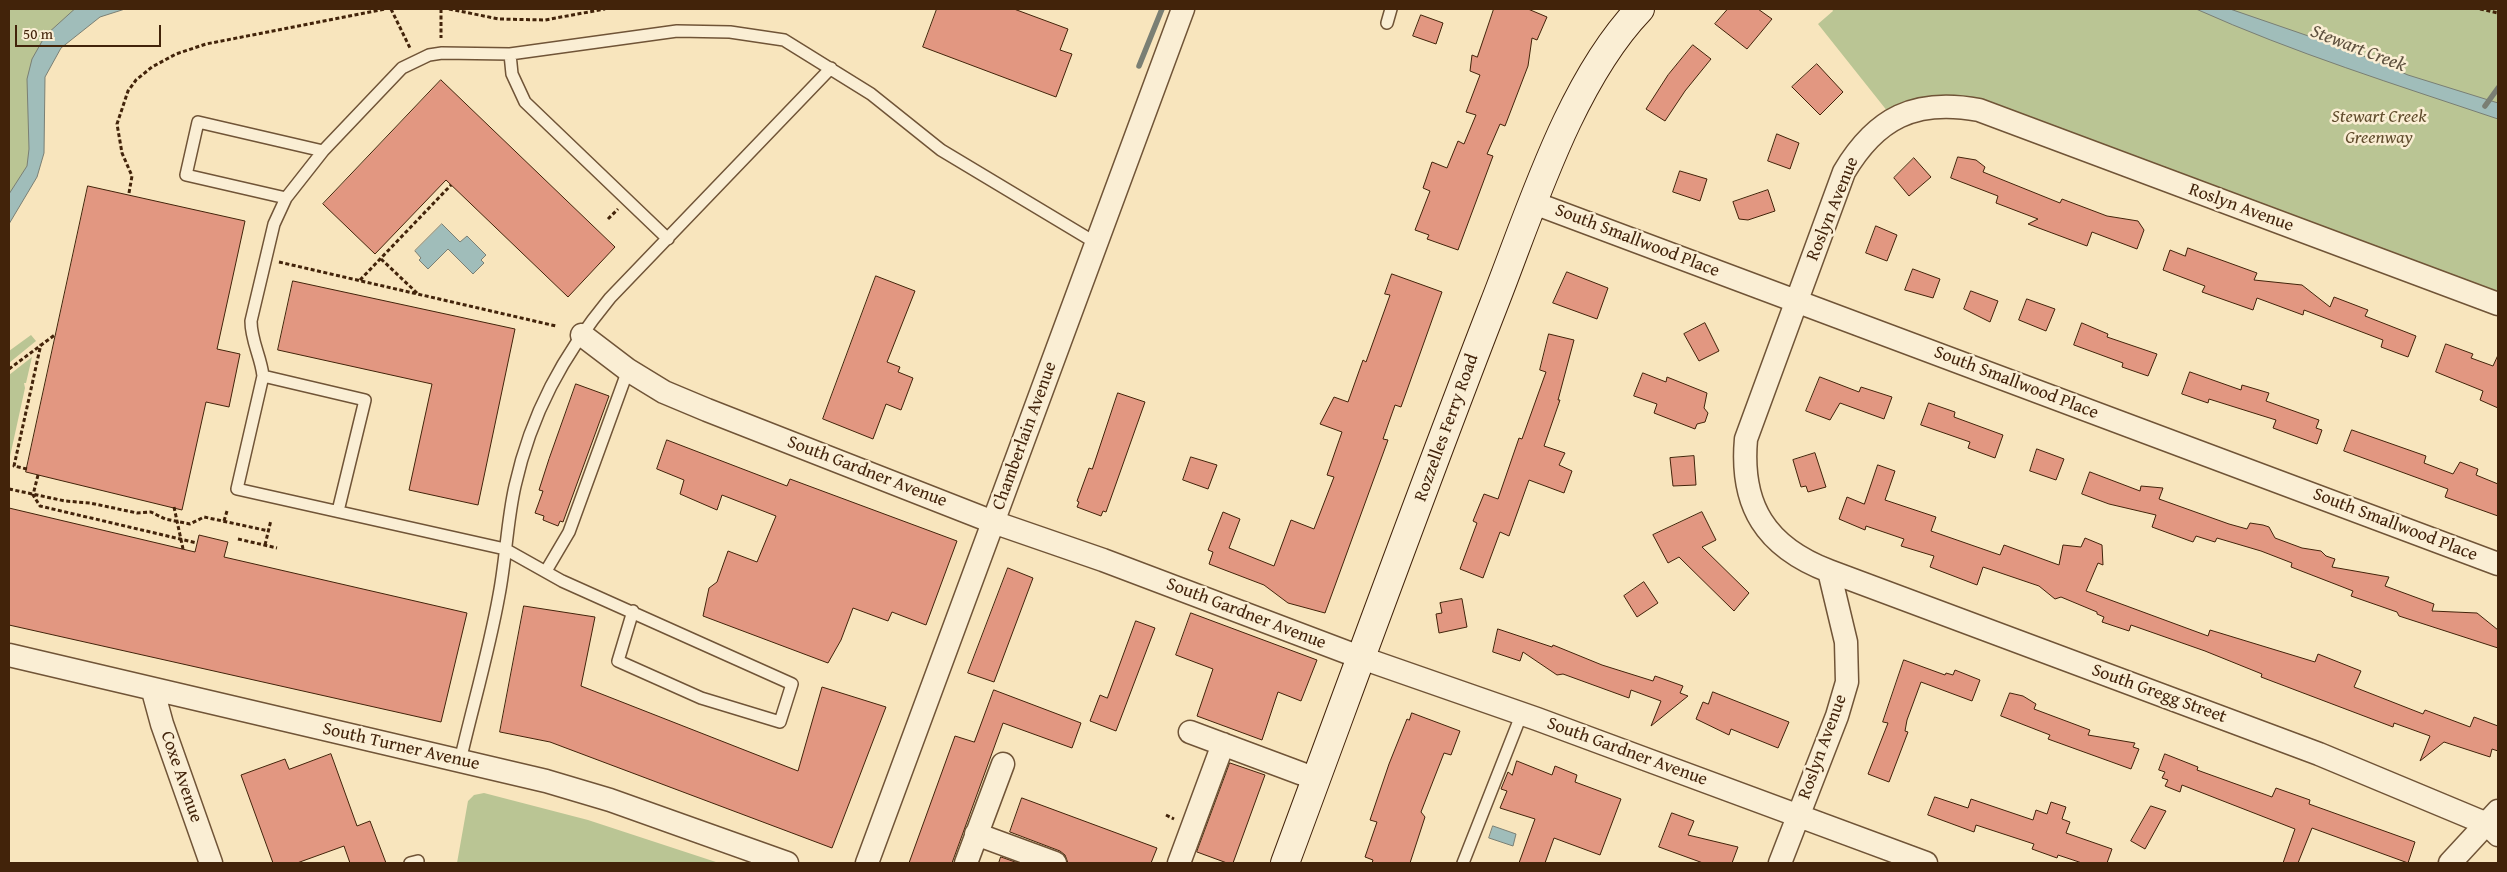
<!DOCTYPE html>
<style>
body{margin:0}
#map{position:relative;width:2507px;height:872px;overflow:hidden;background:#f8e5bd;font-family:"Gentium Book Plus",serif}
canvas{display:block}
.frame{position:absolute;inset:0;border:10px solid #42230a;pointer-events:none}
.scale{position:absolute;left:15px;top:25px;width:146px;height:22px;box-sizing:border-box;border:2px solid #42230a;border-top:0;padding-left:6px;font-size:15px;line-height:18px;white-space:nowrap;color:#42230a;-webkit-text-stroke:4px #faeed4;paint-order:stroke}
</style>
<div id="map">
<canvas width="2507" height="872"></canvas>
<div class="frame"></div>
<div class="scale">50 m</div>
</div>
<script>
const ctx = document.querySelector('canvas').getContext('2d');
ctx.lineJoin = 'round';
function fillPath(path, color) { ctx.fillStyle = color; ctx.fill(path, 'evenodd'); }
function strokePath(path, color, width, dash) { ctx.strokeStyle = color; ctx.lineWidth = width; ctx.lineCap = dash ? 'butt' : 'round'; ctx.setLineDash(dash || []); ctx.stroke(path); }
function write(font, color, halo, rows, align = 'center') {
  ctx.font = font + ' "Gentium Book Plus",serif'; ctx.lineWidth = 5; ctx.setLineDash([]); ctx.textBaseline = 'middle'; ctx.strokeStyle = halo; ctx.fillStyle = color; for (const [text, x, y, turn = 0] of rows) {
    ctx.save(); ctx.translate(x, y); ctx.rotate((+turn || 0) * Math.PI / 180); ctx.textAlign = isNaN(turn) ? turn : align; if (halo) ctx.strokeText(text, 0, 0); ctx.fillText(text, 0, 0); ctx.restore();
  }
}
const green = new Path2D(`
 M9 9H102L43 64 40 136 9 208Z
 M1832 9H2498V297L1985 106 1888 112 1818 24 1833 11Z
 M31 335 36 341 9 363V351Z
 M32 357 26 383H24L25 388 9 461V375Z
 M484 793 588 820 719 863H457L468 801 474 795Z`);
const water = new Path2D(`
 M75 9H125L100 17 61 48 45 77 44 153 37 177 9 224V194L27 166 29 149 27 79 32 59 45 36Z
 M2196 9H2230L2352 51 2408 75 2498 103V119C2397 85 2294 53 2196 9Z
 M442 224 460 242 467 236 486 255 481 260 484 263 473 274 448 249 428 269 419 260 421 258 415 251Z
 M1493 826 1516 834 1513 846 1489 838Z`);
const stream = new Path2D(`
 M1139 66 1162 9
 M2485 106 2498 88`);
const building = new Path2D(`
 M937 9H1014L1068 29 1060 50 1072 54 1056 97 923 47Z
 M1494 9H1528L1547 17 1537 40 1532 38 1528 66 1505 126 1500 124 1487 154 1493 156 1458 250 1427 239 1429 235 1415 230 1430 191 1423 188 1432 162 1447 168 1458 141 1464 144 1476 115 1466 112 1480 75 1470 71 1472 55 1477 57Z
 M1728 9H1758L1772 19 1747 49 1715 24Z
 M1421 15 1443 23 1436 44 1413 36Z
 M1693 45 1711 59 1685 91 1665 121 1646 109 1668 75Z
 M1817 64 1843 92 1820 115 1792 87Z
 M441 80 615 247 568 297 446 180 375 254 323 204Z
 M1777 134 1799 143 1790 169 1768 161Z
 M1958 157 1976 160 1985 167 1983 172 2060 203 2062 199 2107 216 2138 221 2144 230 2137 249 2092 232 2087 246 2028 224 2038 219 1996 203 1998 196 1951 178Z
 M1914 158 1931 177 1909 196 1894 178Z
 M1680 171 1707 179 1700 201 1673 192Z
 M88 186 245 221 217 349 240 354 229 407 206 402 182 510 26 472Z
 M1768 190 1775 211 1748 220 1739 219 1733 202Z
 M1876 226 1897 235 1887 261 1866 253Z
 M2188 248 2257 273 2254 280 2302 285 2330 307 2334 297 2368 310 2365 316 2416 336 2408 357 2381 347 2383 340 2304 310 2303 315 2257 298 2253 310 2202 292 2205 286 2163 270 2170 250 2185 256Z
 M1913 269 1940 279 1933 298 1905 290Z
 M1567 272 1608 288 1597 319 1553 303Z
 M1392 274 1442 292 1401 407 1395 405 1383 439 1388 440 1325 613 1288 603 1264 585 1209 564 1213 552 1208 550 1223 512 1240 519 1229 548 1274 566 1291 520 1314 529 1334 477 1327 475 1342 432 1320 424 1334 397 1348 402 1363 360 1366 362 1390 295 1385 294Z
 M876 276 915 291 887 362 900 367 898 372 913 378 901 410 886 404 873 439 823 419Z
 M293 281 515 329 478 505 409 490 432 384 278 350Z
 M1971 291 1998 301 1990 322 1964 309Z
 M2027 299 2055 309 2046 331 2019 320Z
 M1705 323 1719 351 1699 361 1684 334Z
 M2082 323 2108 334 2107 337 2157 354 2148 376 2122 367 2123 363 2074 345Z
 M1549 334 1574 340 1558 400H1560L1544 446 1565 453 1559 465 1572 471 1564 493 1529 480 1509 536 1500 532 1483 578 1460 569 1477 523 1473 521 1484 494 1498 499 1519 438 1522 439 1546 372 1540 370Z
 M2446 344 2473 354 2471 358 2493 366 2498 355V408L2480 400 2483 391 2436 372Z
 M2190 372 2241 390 2242 385 2269 393 2266 401 2319 420 2316 428 2322 430 2317 444 2273 428 2276 420 2209 399 2208 403 2182 394Z
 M1643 373 1666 382 1667 377 1707 393 1704 408 1708 413 1705 422 1697 424 1695 429 1654 413 1657 404 1634 396Z
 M1820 377 1859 392 1861 387 1892 397 1884 419 1840 403 1830 420 1806 411Z
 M576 384 609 396 563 522 560 521 558 526 543 520 544 516 535 513 543 491 539 490 549 459Z
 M1118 393 1145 402 1106 512 1103 511 1101 516 1077 507 1079 502 1077 501 1089 468 1092 469Z
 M1929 403 1955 412 1954 417 2003 435 1995 458 1968 448 1970 442 1921 425Z
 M2352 430 2426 456 2424 463 2453 474 2460 462 2478 469 2476 475 2498 484V516L2445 497 2448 489 2344 451Z
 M667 440 787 486 790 479 957 541 926 625 892 612 888 621 853 608 841 640 828 663 703 616 709 588 717 582 728 551 757 562 776 516 722 495 717 510 680 494 684 480 657 469Z
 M2037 449 2064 459 2056 480 2030 471Z
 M1815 453 1826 487 1808 492 1806 486 1801 487 1793 460Z
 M1694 456 1696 485 1673 486 1670 458Z
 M1191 457 1217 465 1208 489 1183 480Z
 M1878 465 1895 471 1885 500 1936 517 1931 531 2000 555 2004 545 2059 565 2063 545 2081 547 2085 538 2102 545 2103 565 2098 563 2086 591 2208 636 2210 630 2315 662 2318 654 2361 671 2354 687 2423 714 2425 710 2470 727 2474 717 2498 726V751L2492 749 2490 757 2444 742 2420 761 2430 736 2394 723 2393 727 2261 677 2262 674 2205 651 2131 625 2129 631 2102 622 2104 617 2097 614V612L2061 597 2055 599 2039 586 1983 567 1977 585 1930 567 1934 556 1901 546 1904 539 1866 526 1865 530 1839 519 1847 497 1864 504Z
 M2090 472 2140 491 2141 486 2163 488 2159 499 2229 524 2247 529 2250 523 2263 525 2269 527 2275 538 2302 548 2321 551 2326 556 2335 559 2332 567 2389 577 2385 586 2434 604 2432 611 2477 613 2498 630V648L2399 616 2397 612 2351 596 2353 591 2291 567 2292 563 2261 551 2217 538 2215 542 2196 536 2193 542 2152 527 2156 515 2109 504 2082 494Z
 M9 508 195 552 199 535 228 542 224 557 467 613 441 722 9 625Z
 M1702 512 1716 540 1702 547 1749 593 1734 611 1679 557 1668 563 1653 535Z
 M1008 568 1033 578 994 682 968 673Z
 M1644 582 1658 603 1637 617 1624 596Z
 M1462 599 1467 627 1439 633 1436 614 1442 613 1440 603Z
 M524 606 595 617 581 686 798 771 822 687 886 707 832 848 550 742 500 732Z
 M1191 613 1317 660 1301 701 1278 692 1262 740 1197 716 1213 669 1176 655Z
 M1136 621 1155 628 1116 731 1090 721 1100 695 1107 698Z
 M1498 629 1552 647 1553 645 1602 665 1653 681 1655 676 1683 686 1680 693 1688 696 1651 726 1661 701 1631 690 1629 698 1563 674 1557 675 1523 652 1520 661 1493 652Z
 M1904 660 1945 675 1946 673 1953 675 1955 670 1980 680 1972 701 1921 682 1907 720 1905 731 1908 732 1889 782 1868 774 1888 723 1883 722Z
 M994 690 1081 723 1072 748 1003 723 952 863H909L955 736 974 742Z
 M1713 692 1789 722 1778 748 1731 729 1729 735 1696 719 1703 702 1708 704Z
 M2010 693 2023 696 2036 704 2034 709 2090 730 2088 735 2135 743 2133 747 2139 749 2131 769 2048 739 2050 735 2001 716Z
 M1412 713 1460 731 1451 755 1444 753 1421 812 1425 817 1410 863H1372L1373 860 1365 857 1377 822 1370 820 1389 764 1407 719 1409 720Z
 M331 754 357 826 370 821 386 863H350L344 846 297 863H273L241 775 285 759 289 769Z
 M2165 754 2198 767 2197 770 2272 797 2276 788 2310 800 2309 804 2415 842 2408 863 2312 828 2298 863H2283L2295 829 2182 785 2180 792 2165 786 2168 780 2162 778 2165 772 2159 770Z
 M1517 761 1552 775 1555 766 1577 775 1575 782 1621 799 1600 855 1554 838 1545 863H1519L1535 819 1500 808 1507 791 1501 789 1508 772 1512 775Z
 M1230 763 1265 775 1233 863H1227L1197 852Z
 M1935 797 1968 808 1971 799 2033 820 2036 810 2047 814 2051 802 2066 807 2062 819 2070 822 2066 833 2112 849 2107 863H2082L2058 855 2057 858 2032 849 2034 844 1976 825 1974 832 1928 815Z
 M1022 798 1157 848 1151 863H1068L1065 855 1060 851 1010 832Z
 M2151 806 2166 811 2145 849 2131 841Z
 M1672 813 1694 821 1688 835 1738 847 1732 863H1703L1659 847Z
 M1001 857 1018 863H999Z`);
const path = new Path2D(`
 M391 9 410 48
 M441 9V38
 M449 9 499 19 545 20 605 9
 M2480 9 2498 13
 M129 193 132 176 122 153 117 124 128 91 136 80 152 67 176 54 206 44 385 9
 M608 219 618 209
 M381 259 417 293
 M279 262 556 326
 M360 280 451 185
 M9 369 56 334
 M27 469 14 466 41 344
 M38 475 33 495 40 506 197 543
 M9 489 65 501 90 503 137 513 151 512 165 519 190 524 204 517 269 531
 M224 521 227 511
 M238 539 277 548
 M265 545 271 520
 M1166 815 1174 819`);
const lane = new Path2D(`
 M1387 23 1391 9
 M510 54 512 74 525 102 668 239
 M286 198 186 175 198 122 323 151
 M263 376 365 400 338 511
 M546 571 569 532 628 370
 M633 611 618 661 701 698 780 722 792 684 562 581 505 549 237 489 263 376C261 357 251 341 251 321L274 224 286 198 323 151 402 68 429 55 442 53 510 54 677 31 730 32 784 40 871 94 941 150 1096 243
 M460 761C473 705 489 651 499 595 506 559 507 521 515 486 531 414 563 355 610 298L831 68
 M410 863 418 861
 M1463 863 1522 713`);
const street = new Path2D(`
 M1534 203 2498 564
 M582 335 628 370 664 392 707 410 993 522 1103 560 1362 658 1537 719 1926 863
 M1829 571 2319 754 2487 824 2498 835
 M9 655 546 781 610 800 787 863
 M153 691 162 724 211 863
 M1190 732 1316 779
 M976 834 1055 863
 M867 863 1183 9
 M966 863 1003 764
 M1179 863 1223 744
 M1780 863 1837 716 1847 682 1846 642 1829 571C1766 547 1740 506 1746 439L1844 172C1876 118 1915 98 1979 110L2498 304
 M2450 863 2498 811`);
const secondary = new Path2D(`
 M1285 863C1354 677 1422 489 1494 304 1531 210 1570 82 1640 9`);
const pathBridge = new Path2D(`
 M174 507 183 549`);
const parkNames = [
 ["Stewart Creek",2379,117],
 ["Greenway",2379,138]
];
const streetNames = [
 ["Roslyn Avenue",2241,208,20],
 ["Roslyn Avenue",1833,209,-68],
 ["South Smallwood Place",1637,241,21],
 ["South Smallwood Place",2016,383,21],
 ["Rozzelles Ferry Road",1447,428,-70],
 ["Chamberlain Avenue",1025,436,-70],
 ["South Gardner Avenue",867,472,21],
 ["South Smallwood Place",2395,525,21],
 ["South Gardner Avenue",1246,614,21],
 ["South Gregg Street",2159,694,20],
 ["South Turner Avenue",401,747,13],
 ["Roslyn Avenue",1823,747,-70],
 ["South Gardner Avenue",1627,752,20],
 ["Coxe Avenue",181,777,71]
];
const waterNames = [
 ["Stewart Creek",2358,49,21]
];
fillPath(green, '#bac594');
fillPath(water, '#a0bdba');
strokePath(water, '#7a7f74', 1);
strokePath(stream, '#7a7f74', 5.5);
fillPath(building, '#e29781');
strokePath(building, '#42230a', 1);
strokePath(lane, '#705437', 14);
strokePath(street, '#705437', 25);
strokePath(secondary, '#42230a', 30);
strokePath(path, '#42230a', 3, [4, 2.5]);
strokePath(lane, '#faeed4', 11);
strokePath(street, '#faeed4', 22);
strokePath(secondary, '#faeed4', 28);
strokePath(pathBridge, '#42230a', 3, [4, 2.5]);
write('italic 18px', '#604c2c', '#faeed4', parkNames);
write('18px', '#42230a', '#faeed4', streetNames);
write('italic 19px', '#5e513f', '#faeed4', waterNames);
</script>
